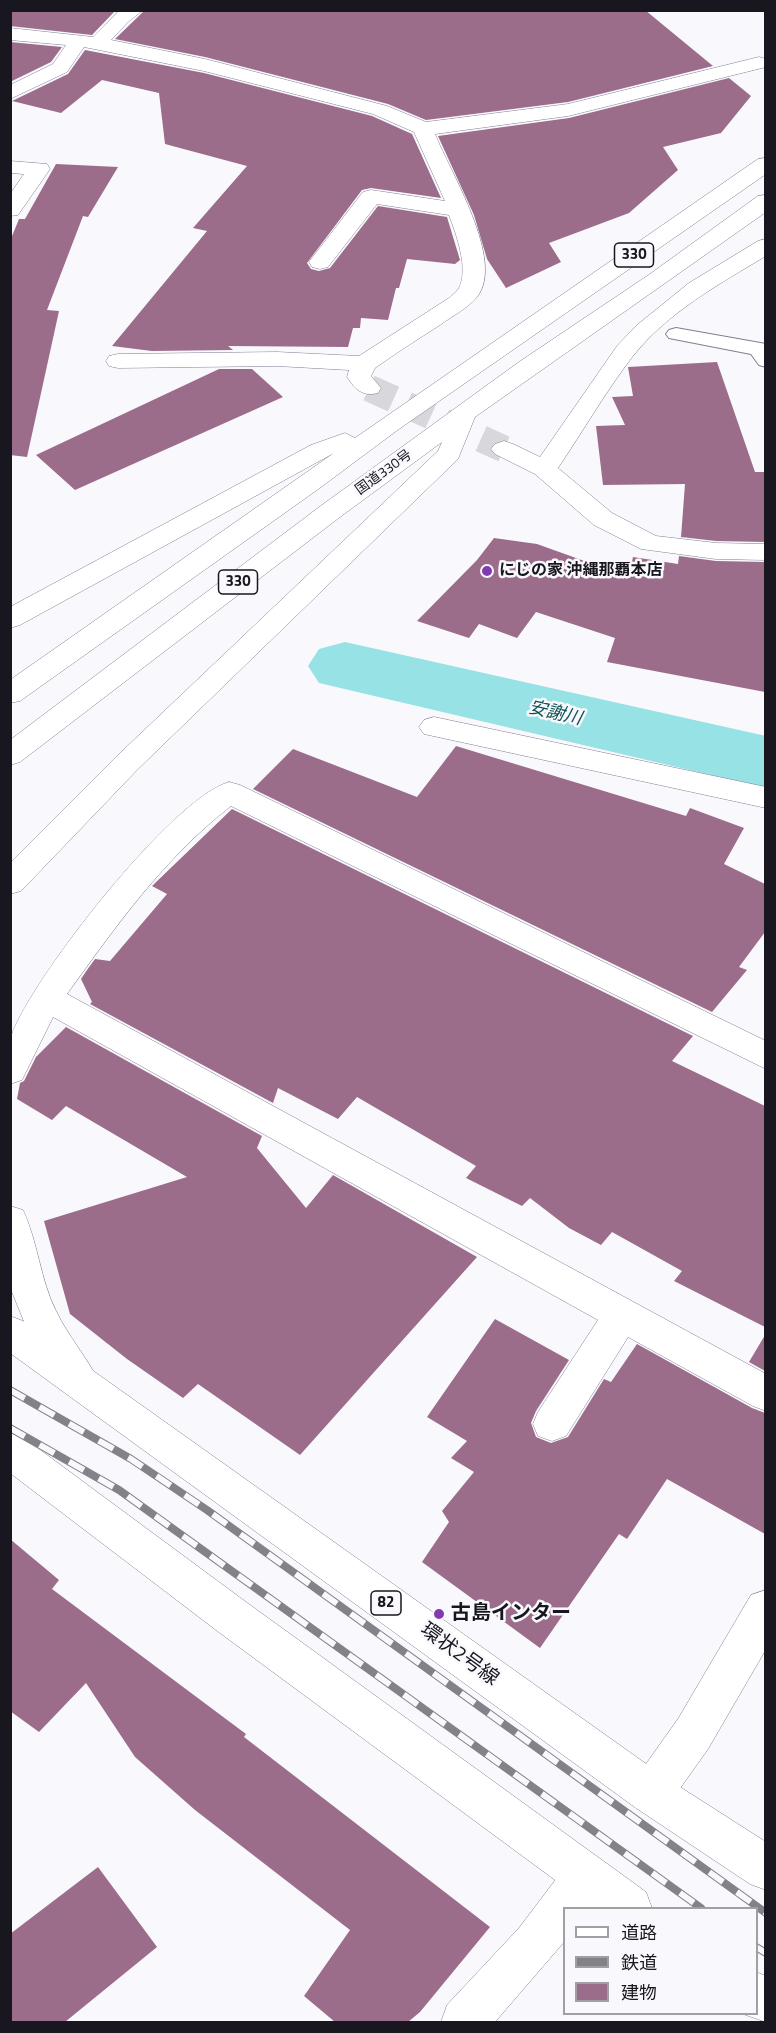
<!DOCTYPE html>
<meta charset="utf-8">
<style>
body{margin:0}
#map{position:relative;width:776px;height:2033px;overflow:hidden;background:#f9f9fd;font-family:"Titillium Web","Noto Sans JP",sans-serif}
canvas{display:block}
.frame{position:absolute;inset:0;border:12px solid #18171f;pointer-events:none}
.legend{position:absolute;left:563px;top:1907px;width:195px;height:108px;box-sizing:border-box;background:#f9f9fd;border:2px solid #9f9fa4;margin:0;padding:8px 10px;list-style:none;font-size:18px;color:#18171f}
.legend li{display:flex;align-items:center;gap:12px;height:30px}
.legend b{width:30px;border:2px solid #9f9fa4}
</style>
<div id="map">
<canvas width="776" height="2033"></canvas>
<div class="frame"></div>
<ul class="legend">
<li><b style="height:8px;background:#fff"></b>道路</li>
<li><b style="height:8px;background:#828288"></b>鉄道</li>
<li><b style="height:16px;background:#9c6c8b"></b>建物</li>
</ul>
</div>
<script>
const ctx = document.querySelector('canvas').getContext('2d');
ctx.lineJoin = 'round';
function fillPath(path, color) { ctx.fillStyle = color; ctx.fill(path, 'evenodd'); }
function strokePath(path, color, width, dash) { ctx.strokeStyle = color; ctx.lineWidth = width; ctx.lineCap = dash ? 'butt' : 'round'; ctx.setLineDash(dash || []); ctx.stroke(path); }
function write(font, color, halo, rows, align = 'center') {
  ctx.font = font + ' "Titillium Web","Noto Sans JP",sans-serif'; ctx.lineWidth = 5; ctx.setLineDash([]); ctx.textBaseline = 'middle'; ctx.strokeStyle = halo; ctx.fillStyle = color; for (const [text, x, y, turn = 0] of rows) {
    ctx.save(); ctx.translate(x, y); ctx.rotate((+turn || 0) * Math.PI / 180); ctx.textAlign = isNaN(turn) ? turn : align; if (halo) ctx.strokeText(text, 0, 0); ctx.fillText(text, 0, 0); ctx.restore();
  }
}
const river = new Path2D(`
 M345 642 766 736V788L319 683 308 666 319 649Z`);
const building = new Path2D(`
 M10 10H116L92 35 10 26Z
 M145 10H645L713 66 568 102 426 120 388 104 205 57 115 39Z
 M10 42 62 47 51 62 10 82Z
 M85 50 204 73 372 116 412 134 441 198 371 188 362 190 307 263 311 269 319 271 330 268 378 206 447 217 460 260 455 264 407 259 399 288H396L388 320 361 318 360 328H353L348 347 228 346 233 350 152 351 112 346 207 231 193 228 247 166 165 144 159 93 102 80 61 113 12 101 68 74Z
 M729 78 751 96 721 133 663 147 678 170 629 213 549 243 561 262 506 288 487 259 474 215 438 136 569 118Z
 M56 164 118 167 88 217 83 216 47 310 59 311 27 457 10 455V241L19 219H25Z
 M717 362 755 472H765V542L716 541 681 537 685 484 603 485 596 426 625 425 612 397 633 396 628 367Z
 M219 369H252L283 397 75 490 36 455Z
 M494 538 537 544 615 572 614 564 631 566 633 557 678 564 679 556 716 561 765 562V692L607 662 615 638 536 612 517 638 479 624 469 638 417 621 477 560Z
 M456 746 686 816 690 808 744 828 724 864 765 884V932L739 967 747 970 712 1012 253 789 293 749 417 797Z
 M232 809 693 1036 672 1061 765 1106V1327L674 1281 682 1271 612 1232 601 1245 569 1228 530 1198 522 1206 466 1178 476 1166 357 1097 338 1119 278 1088 273 1103 90 1004 92 1002 81 979 87 970 95 959 110 961 167 894 152 886Z
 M66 1027 262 1136 257 1148 306 1208 333 1175 477 1257 300 1455 198 1384 183 1398 127 1359 70 1314 44 1221 187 1177 66 1106 52 1120 17 1099 20 1083 24 1081 36 1057Z
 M495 1319 569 1360 536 1411 531 1423 536 1437 551 1443 568 1437 604 1379 611 1382 637 1344 752 1408 765 1413V1534L667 1479 627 1539 619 1534 540 1648 422 1562 449 1522 442 1511 474 1472 451 1458 467 1441 427 1417Z
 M765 1335V1371L749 1362Z
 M10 1539 59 1580 52 1589 246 1734 244 1737 490 1927 420 2012 408 2022H335L304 1996 350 1930 195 1810 135 1757 86 1683 39 1732 10 1711Z
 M98 1867 157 1947 65 2022H10V1934Z`);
const streetTunnel = new Path2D(`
 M369 388 504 449`);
const lane = new Path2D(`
 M676 328 766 344V367L759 365 751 354 669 338 666 334 669 330Z`);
const street = new Path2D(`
 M120 10H143L128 22 111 40 205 59 387 106 426 122 568 104 759 57 766 59V67L568 116 435 134C449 170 506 261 477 297 467 309 452 316 440 325 418 339 396 353 375 368L371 376 381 388 378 393C362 397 355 389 347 377L349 370 277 366 118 368 109 366 106 361 109 356 118 354 277 352 359 356 449 298C452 295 457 292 459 288 469 268 456 234 449 215L377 204 328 267 320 269 312 267 309 262 363 192 371 190 445 201 414 132 373 114 204 71 84 47 67 72 10 99V85L53 64 66 45 10 40V28L93 37Z
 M10 161 47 164 50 169 18 215 10 216V194L24 174 10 173Z
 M766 239V256C719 284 667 313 633 356 606 391 583 431 558 468L612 513 656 536 716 543 766 544V560L716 559 641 549 594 525 535 474 495 454 491 449 495 444 504 441 513 444 540 457 617 346 637 325 689 283 758 241Z
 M434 717 766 787V808L424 734 419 727 424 720Z
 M229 782 240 785 766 1041V1069L231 806C164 858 116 926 67 994L766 1374V1411L753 1406 628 1337 566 1436 552 1441 538 1436 533 1424 538 1412 598 1320 53 1017 22 1080 10 1084C10 1069 7 1048 12 1034 33 977 172 798 229 782Z
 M10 1206 23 1210C38 1242 40 1279 56 1311 68 1336 87 1357 99 1382L93 1394 80 1399 67 1394 27 1329 10 1287Z
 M766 1590V1649L708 1749 666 1808 651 1815 636 1808 629 1793 636 1778 678 1719 751 1595Z
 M585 1856 601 1862 607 1878 601 1894 590 1908H564V1942L495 2022H441L447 2005 519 1928 569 1862Z`);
const primary = new Path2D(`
 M10 1316 23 1321 666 1778 766 1842V1890L750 1884 636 1808 10 1353Z
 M10 1433 24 1438 246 1602 646 1892 652 1908H593L216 1630 10 1473Z
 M756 1972 766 1976V2022L743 2014H756Z`);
const highway = new Path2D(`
 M766 158V174L399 429 317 490 20 701 10 703V680L334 453 20 625 10 628V607L311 445 345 433 355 438 758 159Z
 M766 195V212L475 417 458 459 137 770 21 891 10 894V863L117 756 438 451 442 442 340 517 20 762 10 765V740L322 505 519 362 650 274 758 196Z`);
const rail = new Path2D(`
 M10 1390 131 1459 207 1510 766 1913
 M10 1428 119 1490 701 1908
 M756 1947 766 1953`);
const markers = [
 [487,571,6,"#823bae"],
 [439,1614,6,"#823bae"]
];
const farStreetnames = [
 ["国道330号",384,473,-36]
];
const shields = [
 [634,255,39],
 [238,582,39],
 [386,1603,30]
];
const shieldNames = [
 ["330",634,255],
 ["330",238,582],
 ["82",386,1603]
];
const poiNames = [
 ["にじの家 沖縄那覇本店",499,571]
];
const waterNames = [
 ["安謝川",555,714,13]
];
const nearPoinames = [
 ["古島インター",451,1614]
];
const nearStreetnames = [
 ["環状2号線",459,1655,36]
];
fillPath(river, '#97e2e4');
fillPath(building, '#9c6c8b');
strokePath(streetTunnel, '#d7d7dc', 27, [27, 14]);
strokePath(lane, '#817f91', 2);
strokePath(street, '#817f91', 1);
strokePath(primary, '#817f91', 1);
strokePath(highway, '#817f91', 1);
fillPath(lane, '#fff');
fillPath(street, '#fff');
fillPath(primary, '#fff');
fillPath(highway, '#fff');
strokePath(rail, '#828288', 8);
strokePath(rail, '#f9f9fd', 6, [17]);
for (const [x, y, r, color] of markers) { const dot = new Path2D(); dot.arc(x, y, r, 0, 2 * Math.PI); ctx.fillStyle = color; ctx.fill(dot); strokePath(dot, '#f9f9fd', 2); }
write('14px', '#18171f', '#f9f9fd', farStreetnames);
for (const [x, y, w] of shields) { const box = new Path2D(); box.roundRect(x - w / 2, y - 12, w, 24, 4.5); ctx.fillStyle = '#f9f9fd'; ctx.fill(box); strokePath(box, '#18171f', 1.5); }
write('bold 15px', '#18171f', null, shieldNames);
write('bold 16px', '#18171f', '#f9f9fd', poiNames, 'left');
write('italic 18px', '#0f5254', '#f9f9fd', waterNames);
write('bold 20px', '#18171f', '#f9f9fd', nearPoinames, 'left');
write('20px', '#18171f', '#f9f9fd', nearStreetnames);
</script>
